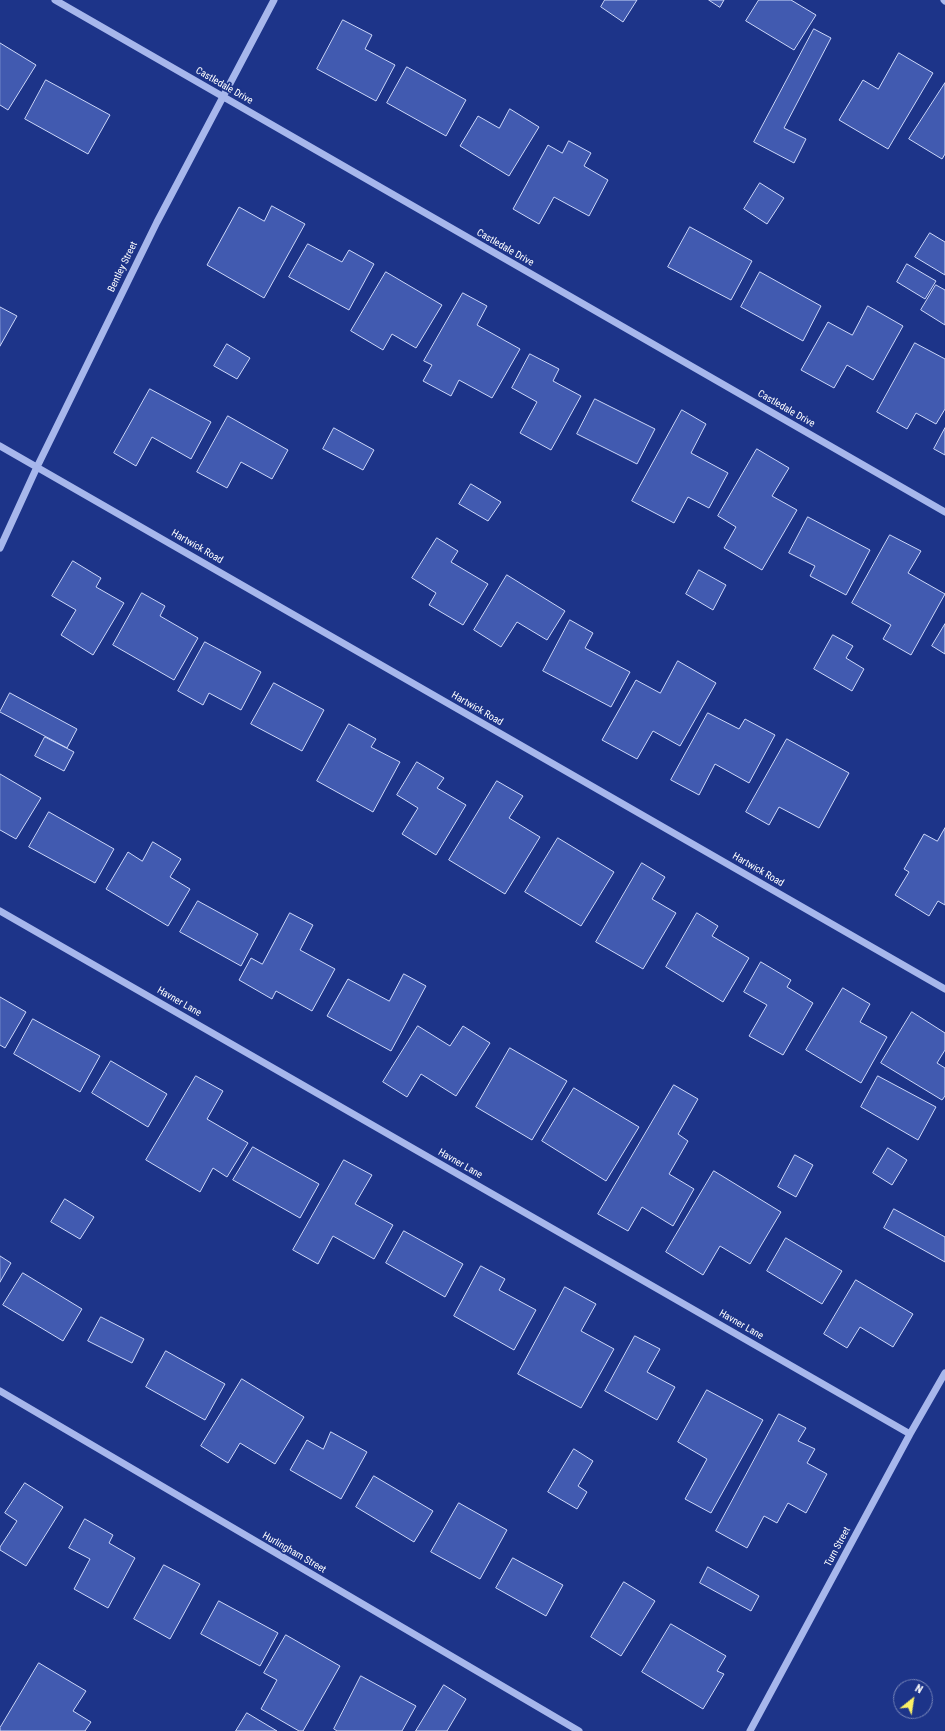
<!DOCTYPE html>
<style>
body{margin:0}
#map{position:relative;width:945px;height:1731px;overflow:hidden;background:#1d3489;font-family:"Roboto Condensed",sans-serif}
canvas{display:block}
.north{position:absolute;left:893px;top:1679px;width:40px;height:40px;box-sizing:border-box;background:#1d3489;border:1px solid #7785b8;border-radius:50%;rotate:30deg;font-size:11px;font-weight:700;line-height:16px;text-align:center;color:#fff}
.north::after{content:'';display:block;margin:auto;width:14px;height:18px;background:#fcf165;clip-path:polygon(50% 0,100% 100%,50% 72%,0 100%)}
</style>
<div id="map">
<canvas width="945" height="1731"></canvas>
<div class="north">N</div>
</div>
<script>
const ctx = document.querySelector('canvas').getContext('2d');
ctx.lineJoin = 'round';
function fillPath(path, color) { ctx.fillStyle = color; ctx.fill(path, 'evenodd'); }
function strokePath(path, color, width, dash) { ctx.strokeStyle = color; ctx.lineWidth = width; ctx.lineCap = dash ? 'butt' : 'round'; ctx.setLineDash(dash || []); ctx.stroke(path); }
function write(font, color, halo, rows, align = 'center') {
  ctx.font = font + ' "Roboto Condensed",sans-serif'; ctx.lineWidth = 3.5; ctx.setLineDash([]); ctx.textBaseline = 'middle'; ctx.strokeStyle = halo; ctx.fillStyle = color; for (const [text, x, y, turn = 0] of rows) {
    ctx.save(); ctx.translate(x, y); ctx.rotate((+turn || 0) * Math.PI / 180); ctx.textAlign = isNaN(turn) ? turn : align; if (halo) ctx.strokeText(text, 0, 0); ctx.fillText(text, 0, 0); ctx.restore();
  }
}
const building = new Path2D(`
 M605 0H637L623 22 601 7Z
 M709 0H724L720 7Z
 M759 0H791L816 15 794 50 746 21Z
 M343 20 372 35 365 49 395 65 376 101 317 69Z
 M814 29 831 38 784 128 806 139 794 163 754 142Z
 M0 43 36 65 8 110 0 105Z
 M899 53 933 73 888 149 839 120 863 80 878 89Z
 M407 67 466 100 446 136 387 103Z
 M46 80 110 115 88 154 25 119Z
 M945 83V154L942 159 909 139Z
 M510 109 539 127 509 176 460 146 478 116 499 128Z
 M569 141 591 153 584 166 608 180 589 216 554 197 539 224 513 209 548 145 562 153Z
 M760 183 784 198 767 224 744 209Z
 M272 206 305 224 264 298 207 265 239 207 264 221Z
 M690 227 752 261 731 300 668 267Z
 M930 233 945 242V275L915 257Z
 M308 244 342 262 349 250 374 264 349 310 289 277Z
 M907 264 936 281 925 299 897 282Z
 M386 272 442 305 416 348 392 334 383 350 351 331Z
 M760 272 821 306 803 341 741 307Z
 M936 285 945 290V325L921 310Z
 M463 293 487 306 477 325 520 349 492 398 459 380 451 396 423 381 432 365 424 361Z
 M868 306 903 326 873 380 847 365 834 388 801 370 828 322 852 335Z
 M0 307 17 316 0 346Z
 M915 343 945 359V409L936 424 916 413 907 429 877 412Z
 M227 344 250 358 237 379 214 366Z
 M530 354 559 369 553 381 581 396 551 450 520 433 537 402 512 388Z
 M150 389 211 422 191 459 152 437 136 466 114 453Z
 M595 399 655 429 637 464 577 434Z
 M682 410 706 424 691 453 728 473 709 508 688 497 674 523 632 501Z
 M228 416 288 450 272 479 241 462 227 488 197 472Z
 M334 428 374 450 363 470 323 449Z
 M945 428V455L934 449Z
 M757 449 789 468 772 496 797 510 762 570 724 548 736 527 718 516Z
 M471 484 501 502 488 521 459 504Z
 M808 517 870 550 846 595 810 576 815 566 789 553Z
 M890 535 921 551 908 573 945 594 911 655 883 639 891 625 852 603Z
 M437 538 458 551 451 562 488 584 463 625 429 605 436 593 412 578Z
 M73 561 101 578 96 587 124 603 93 655 61 635 76 610 52 596Z
 M699 570 726 585 713 610 686 594Z
 M507 575 565 611 547 640 517 622 501 647 474 630Z
 M142 593 165 606 160 616 198 638 174 680 113 645Z
 M570 620 593 633 585 648 630 672 611 707 543 671Z
 M945 624V654L932 646Z
 M833 635 853 646 846 658 864 669 852 691 814 669Z
 M205 642 261 672 241 710 209 693 203 705 178 691Z
 M678 661 716 683 680 746 653 731 637 759 602 740 636 680 660 693Z
 M274 683 324 710 302 751 251 724Z
 M10 693 77 729 67 748 0 712Z
 M708 713 739 729 745 719 775 735 749 783 715 764 699 795 671 780Z
 M349 724 376 739 371 747 400 762 373 812 317 781Z
 M45 737 74 752 64 771 35 756Z
 M787 739 849 773 819 828 779 807 769 825 746 812Z
 M417 762 444 778 437 788 466 805 436 855 402 834 418 808 397 795Z
 M0 774 41 798 16 839 0 830Z
 M497 781 523 796 509 818 540 837 505 894 449 860Z
 M49 812 114 849 95 883 29 847Z
 M945 828V905L938 901 929 916 895 895 909 872 904 869 924 834 937 841Z
 M558 838 614 872 581 926 525 892Z
 M153 842 181 859 170 877 190 889 168 926 106 889 128 852 142 861Z
 M642 863 665 877 652 899 676 913 643 969 596 942Z
 M198 901 258 934 241 966 180 932Z
 M290 913 313 925 300 950 335 969 312 1011 276 991 272 999 239 980 251 958 262 964Z
 M697 913 718 926 712 936 749 958 723 1002 666 967Z
 M761 962 791 980 787 987 813 1003 783 1055 749 1036 767 1005 744 992Z
 M404 974 426 986 391 1051 327 1016 348 979 389 1001Z
 M843 988 870 1004 860 1022 887 1037 861 1083 806 1050Z
 M0 997 26 1012 5 1048 0 1045Z
 M912 1012 945 1033V1050L937 1063 945 1068V1096L942 1100 881 1063Z
 M33 1019 100 1056 80 1092 14 1054Z
 M418 1026 450 1046 463 1026 490 1043 456 1096 421 1074 407 1097 383 1082Z
 M510 1048 567 1081 532 1140 476 1107Z
 M111 1061 167 1094 148 1127 92 1093Z
 M196 1076 223 1091 207 1119 248 1143 227 1177 213 1168 200 1192 146 1160Z
 M878 1076 936 1107 918 1140 861 1107Z
 M674 1085 698 1099 678 1134 688 1141 669 1174 694 1189 673 1226 642 1207 628 1231 598 1214Z
 M574 1088 639 1127 606 1181 542 1141Z
 M253 1147 319 1184 300 1218 233 1180Z
 M888 1148 907 1160 892 1185 873 1173Z
 M795 1155 813 1165 796 1197 778 1187Z
 M344 1160 372 1175 355 1204 393 1225 374 1259 333 1236 318 1264 293 1250Z
 M714 1171 781 1212 750 1264 720 1246 703 1275 666 1252Z
 M65 1199 94 1217 80 1239 51 1222Z
 M894 1209 945 1237V1262L884 1228Z
 M404 1231 463 1264 445 1297 386 1263Z
 M786 1238 842 1271 822 1304 767 1271Z
 M0 1256 11 1263 0 1282Z
 M481 1266 505 1279 499 1290 536 1310 514 1350 454 1316Z
 M23 1273 82 1309 63 1341 3 1305Z
 M856 1280 913 1314 893 1347 860 1327 847 1348 824 1334Z
 M565 1287 596 1304 581 1331 614 1349 581 1408 518 1374Z
 M101 1317 144 1339 132 1363 88 1341Z
 M635 1336 660 1349 647 1372 675 1387 657 1420 605 1391Z
 M166 1351 225 1384 205 1420 146 1387Z
 M242 1379 304 1417 275 1464 240 1443 228 1463 201 1446Z
 M707 1390 763 1420 711 1513 685 1499 707 1459 678 1442Z
 M779 1414 806 1428 798 1441 815 1449 807 1463 827 1474 806 1513 788 1503 777 1523 764 1516 747 1548 716 1531Z
 M331 1432 367 1452 341 1499 290 1470 307 1440 323 1449Z
 M574 1449 593 1461 578 1486 587 1492 577 1509 548 1492Z
 M374 1476 433 1511 414 1542 356 1507Z
 M25 1483 63 1507 26 1566 0 1550V1547L17 1521 5 1513Z
 M459 1503 507 1530 480 1579 431 1552Z
 M85 1519 113 1535 109 1543 135 1558 108 1608 74 1589 90 1559 69 1548Z
 M513 1558 563 1585 546 1616 496 1588Z
 M164 1565 200 1584 170 1639 134 1619Z
 M708 1567 759 1596 751 1611 700 1583Z
 M624 1582 655 1601 621 1656 591 1637Z
 M219 1601 278 1633 260 1666 201 1634Z
 M671 1624 726 1656 717 1671 724 1674 703 1709 642 1672Z
 M286 1635 340 1666 303 1731H299L261 1709 277 1680 264 1673Z
 M39 1663 86 1691 73 1711 91 1722 85 1731H0V1728Z
 M361 1676 416 1706 402 1731H337L334 1729Z
 M444 1685 466 1699 447 1731H416Z
 M247 1713 277 1731H236Z`);
const minor = new Path2D(`
 M55 0 945 512
 M944 0 945 1
 M0 446 945 989
 M0 548 37 467 157 222 274 0
 M0 911 910 1434
 M0 1391 579 1731
 M750 1731 910 1434 945 1373`);
const streetNames = [
 ["Castledale Drive",224,86,30],
 ["Castledale Drive",505,248,30],
 ["Bentley Street",123,267,-64],
 ["Castledale Drive",786,409,30],
 ["Hartwick Road",197,547,30],
 ["Hartwick Road",477,709,30],
 ["Hartwick Road",758,870,30],
 ["Havner Lane",179,1002,30],
 ["Havner Lane",460,1164,30],
 ["Havner Lane",741,1325,30],
 ["Turn Street",838,1547,-62],
 ["Hurlingham Street",294,1553,30]
];
fillPath(building, '#415ab0');
strokePath(building, '#ccd7f9', 1);
strokePath(minor, '#a7b7ec', 7);
write('10px', '#fff', '#1d3489', streetNames);
</script>
